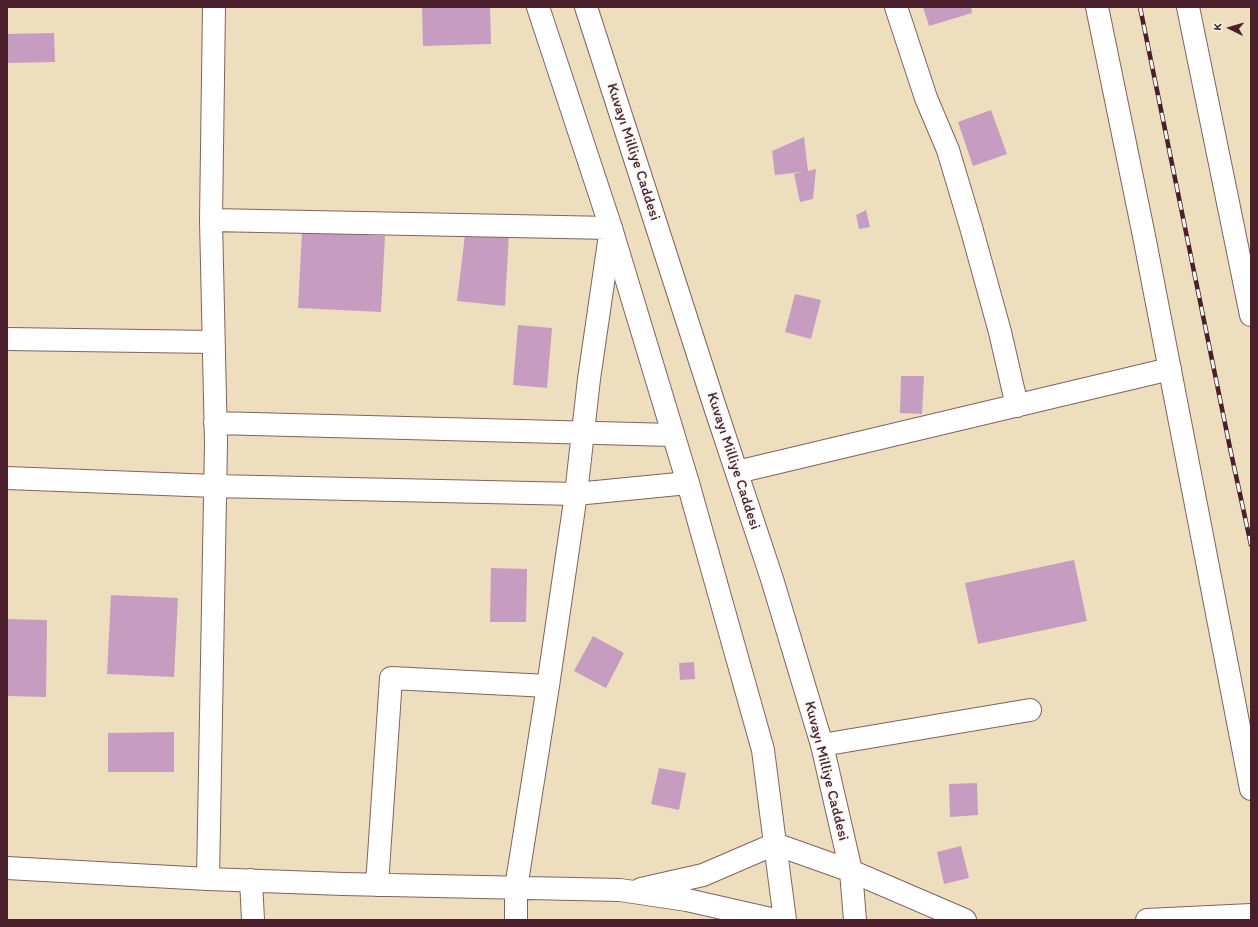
<!DOCTYPE html>
<meta charset="utf-8">
<style>
body{margin:0}
#map{position:relative;width:1258px;height:927px;overflow:hidden;background:#eddfbe;font-family:Itim,sans-serif}
canvas{display:block}
.frame{position:absolute;inset:0;border:8px solid #4a1f2b;pointer-events:none}
.north{position:absolute;left:1210px;top:8px;width:40px;height:40px;-webkit-text-stroke:3px #f6f6f2;paint-order:stroke;rotate:275deg;font-size:11px;font-weight:700;line-height:16px;text-align:center;color:#4a1f2b}
.north::after{content:'';display:block;margin:auto;width:14px;height:18px;background:#4a1f2b;clip-path:polygon(50% 0,100% 100%,50% 72%,0 100%)}
</style>
<div id="map">
<canvas width="1258" height="927"></canvas>
<div class="frame"></div>
<div class="north">K</div>
</div>
<script>
const ctx = document.querySelector('canvas').getContext('2d');
ctx.lineJoin = 'round';
function fillPath(path, color) { ctx.fillStyle = color; ctx.fill(path, 'evenodd'); }
function strokePath(path, color, width, dash) { ctx.strokeStyle = color; ctx.lineWidth = width; ctx.lineCap = dash ? 'butt' : 'round'; ctx.setLineDash(dash || []); ctx.stroke(path); }
function write(font, color, halo, rows, align = 'center') {
  ctx.font = font + ' Itim,sans-serif'; ctx.lineWidth = 3; ctx.setLineDash([]); ctx.textBaseline = 'middle'; ctx.strokeStyle = halo; ctx.fillStyle = color; for (const [text, x, y, turn = 0] of rows) {
    ctx.save(); ctx.translate(x, y); ctx.rotate((+turn || 0) * Math.PI / 180); ctx.textAlign = isNaN(turn) ? turn : align; if (halo) ctx.strokeText(text, 0, 0); ctx.fillText(text, 0, 0); ctx.restore();
  }
}
const building = new Path2D(`
 M422 7H490L491 44 423 46Z
 M923 7H971L972 13 929 26Z
 M54 33 55 62 7 63V34Z
 M991 110 1007 154 973 166 958 122Z
 M804 137 808 171 816 169 813 199 800 202 794 174 802 172 775 175 772 151Z
 M866 210 870 227 859 229 856 215Z
 M302 232 385 236 381 312 298 308Z
 M509 232 505 306 457 301 465 235Z
 M795 294 821 300 811 339 785 332Z
 M518 325 552 328 547 388 513 385Z
 M901 376H924L922 414 900 413Z
 M1074 560 1087 621 978 644 965 583Z
 M491 568 527 569 526 622H490Z
 M111 595 178 598 174 677 107 674Z
 M7 619 47 620 46 697 7 696Z
 M593 636 624 653 606 688 574 671Z
 M694 662 695 679 680 680 679 663Z
 M174 732V772H108V733Z
 M659 768 686 773 679 810 651 804Z
 M977 783 978 815 950 817 949 784Z
 M961 846 969 878 944 884 937 852Z`);
const minor = new Path2D(`
 M896 7 926 98 948 150 971 227 1000 332 1017 406
 M1097 7 1144 236 1251 789
 M1188 7 1251 315
 M211 220 611 228 589 379 576 494 548 686 516 888V920
 M7 339 213 342
 M215 423 673 435
 M737 472 1170 369
 M7 478 215 486 576 494 688 483
 M822 745 1030 710
 M7 868 208 879 343 884 620 890 687 900 775 920
 M208 879 216 443 211 220 214 7
 M251 880 253 920
 M377 885 391 678 548 686
 M641 889 703 875 775 844 851 871 965 920
 M1147 920 1251 915`);
const major = new Path2D(`
 M538 7 611 228 688 483 763 750 775 844 785 920
 M586 7 713 401 772 579 822 745 851 871 855 920`);
const rail = new Path2D(`
 M1140 7 1230 448 1251 545`);
const streetNames = [
 ["Kuvayı Milliye Caddesi",633,152,72],
 ["Kuvayı Milliye Caddesi",733,461,72],
 ["Kuvayı Milliye Caddesi",826,771,76]
];
fillPath(building, '#c69dc1');
strokePath(minor, '#83625e', 24);
strokePath(major, '#83625e', 24);
strokePath(minor, '#fff', 22);
strokePath(major, '#fff', 22);
strokePath(rail, '#4a1f2b', 4.5);
strokePath(rail, '#f6f6f2', 3, [9]);
write('15px', '#4a1f2b', '#f6f6f2', streetNames);
</script>
